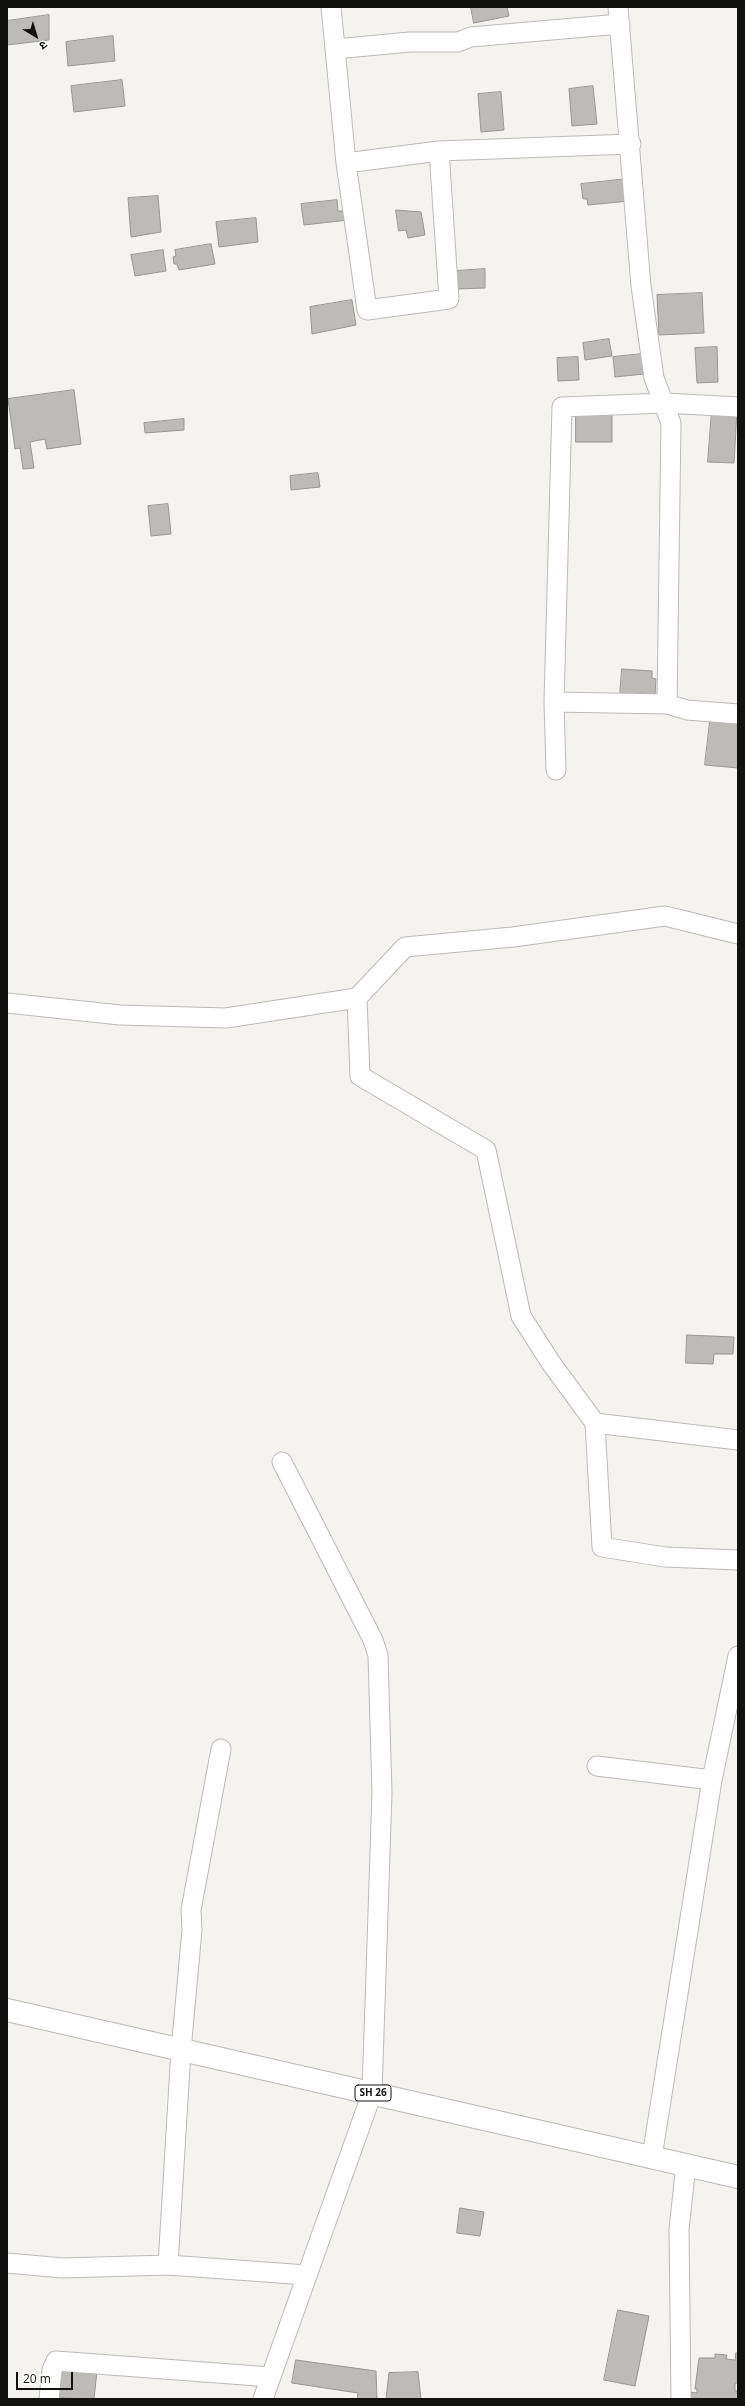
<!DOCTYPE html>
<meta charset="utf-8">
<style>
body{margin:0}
#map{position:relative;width:745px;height:2406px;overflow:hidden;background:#f4f3f0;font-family:"Open Sans","Noto Sans Devanagari",sans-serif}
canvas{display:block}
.frame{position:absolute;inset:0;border:8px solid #111110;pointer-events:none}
.north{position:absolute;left:16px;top:16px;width:40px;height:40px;-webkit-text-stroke:3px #fff;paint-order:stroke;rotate:142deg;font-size:11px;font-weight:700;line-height:16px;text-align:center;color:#111110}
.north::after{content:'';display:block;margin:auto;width:14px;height:18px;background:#111110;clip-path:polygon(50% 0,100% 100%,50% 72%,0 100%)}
.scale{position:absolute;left:16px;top:2372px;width:57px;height:18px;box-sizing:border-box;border:2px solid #111110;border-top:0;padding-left:5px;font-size:12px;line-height:14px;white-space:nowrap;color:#111110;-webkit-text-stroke:3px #fff;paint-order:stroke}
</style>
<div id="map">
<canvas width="745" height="2406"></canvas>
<div class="frame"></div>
<div class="north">उ</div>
<div class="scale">20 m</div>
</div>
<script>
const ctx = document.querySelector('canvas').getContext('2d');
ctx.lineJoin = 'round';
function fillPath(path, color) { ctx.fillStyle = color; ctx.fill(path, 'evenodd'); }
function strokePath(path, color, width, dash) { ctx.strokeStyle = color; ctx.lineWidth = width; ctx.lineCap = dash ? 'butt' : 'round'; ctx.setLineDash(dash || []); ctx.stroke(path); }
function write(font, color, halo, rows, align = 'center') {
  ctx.font = font + ' "Open Sans",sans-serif'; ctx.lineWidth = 3.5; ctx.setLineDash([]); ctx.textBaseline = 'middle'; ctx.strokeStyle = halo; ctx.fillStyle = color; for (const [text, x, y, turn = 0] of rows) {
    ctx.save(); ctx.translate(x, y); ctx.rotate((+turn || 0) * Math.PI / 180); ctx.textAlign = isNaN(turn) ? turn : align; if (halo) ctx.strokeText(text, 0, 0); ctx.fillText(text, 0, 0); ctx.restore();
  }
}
const building = new Path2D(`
 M471 7H507L509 16 474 23Z
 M49 15V40L7 45V21Z
 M113 36 115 61 68 66 66 42Z
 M122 80 125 106 74 112 71 86Z
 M593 86 597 124 572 126 569 89Z
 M501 92 504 130 481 132 478 94Z
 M627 179 629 201 588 205 587 199H583L581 184Z
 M158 196 161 232 131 237 128 198Z
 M337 200 338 211H347L348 220 304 225 301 204Z
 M396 210 421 212 425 235 408 238 406 230 399 231Z
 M256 218 258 242 219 247 216 222Z
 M211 244 215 264 179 270 177 264H174L173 257 176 256 175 250Z
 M163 250 166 271 135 276 131 255Z
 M485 269V288L457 289 456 271Z
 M702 293 704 333 659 335 657 295Z
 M352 300 356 325 312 334 310 307Z
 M609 339 612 356 585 360 583 343Z
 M717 347 718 382 697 383 695 348Z
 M642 354 644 374 615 377 613 357Z
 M578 357 579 380 558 381 557 358Z
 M74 390 81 444 47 449 45 439 30 442 34 468 23 469 20 448 15 449 8 399Z
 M712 410 737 411 734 463 708 462Z
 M576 413H612V442H576Z
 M184 419V430L145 433 144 423Z
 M318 473 320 487 291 490 290 476Z
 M168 504 171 534 151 536 148 506Z
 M622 669 652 671V678L656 679 655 694 639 693 638 697 620 696Z
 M711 713 738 716V768L705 765Z
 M687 1335 734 1337 733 1354H714L713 1364 686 1363Z
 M460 2208 484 2212 480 2236 457 2233Z
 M618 2310 649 2316 635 2386 604 2380Z
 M736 2353H738V2383H735V2391H738V2399H689L690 2392 697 2393V2389H695L699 2358H715V2354L727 2355 726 2359 735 2360Z
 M296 2360 376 2371 377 2399H357L358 2393 292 2383Z
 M61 2367 97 2371 94 2399 58 2398Z
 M418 2372 421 2399H386L389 2373Z`);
const minor = new Path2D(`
 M331 7 346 163 367 310 449 299 439 151
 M618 7 641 286 654 378 671 423 667 704
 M335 49 410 42H458L471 37 620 24
 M346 163 439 151 631 144
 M554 702 667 704 687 710 738 714
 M556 770 554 702 562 407 665 403 738 407
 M738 934 665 916 513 937 405 947 357 998 360 1076 486 1150 521 1316 551 1363 595 1423 738 1440
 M7 1003 120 1015 226 1018 357 998
 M595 1423 602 1547 665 1557 738 1560
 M597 1766 712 1780
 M652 2157 712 1780 738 1656
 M7 2263 63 2268 168 2265 307 2275
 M168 2265 181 2050 192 1930 191 1910 221 1749
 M49 2399 52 2370 56 2361 271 2377
 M263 2399 372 2093 382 1793 378 1655 373 1640 282 1462
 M681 2399 679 2229 686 2165`);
const major = new Path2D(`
 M7 2010 738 2177`);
const shields = [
 [373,2093,36]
];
const shieldNames = [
 ["SH 26",373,2093]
];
fillPath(building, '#bcbbb8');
strokePath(building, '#979693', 1);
strokePath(minor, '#bcbab7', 21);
strokePath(major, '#bcbab7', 24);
strokePath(minor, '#fff', 19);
strokePath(major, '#fff', 22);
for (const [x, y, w] of shields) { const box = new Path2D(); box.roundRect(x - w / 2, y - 8, w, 16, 3); ctx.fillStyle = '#fff'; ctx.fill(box); strokePath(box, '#111110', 1); }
write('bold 10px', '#111110', null, shieldNames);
</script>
